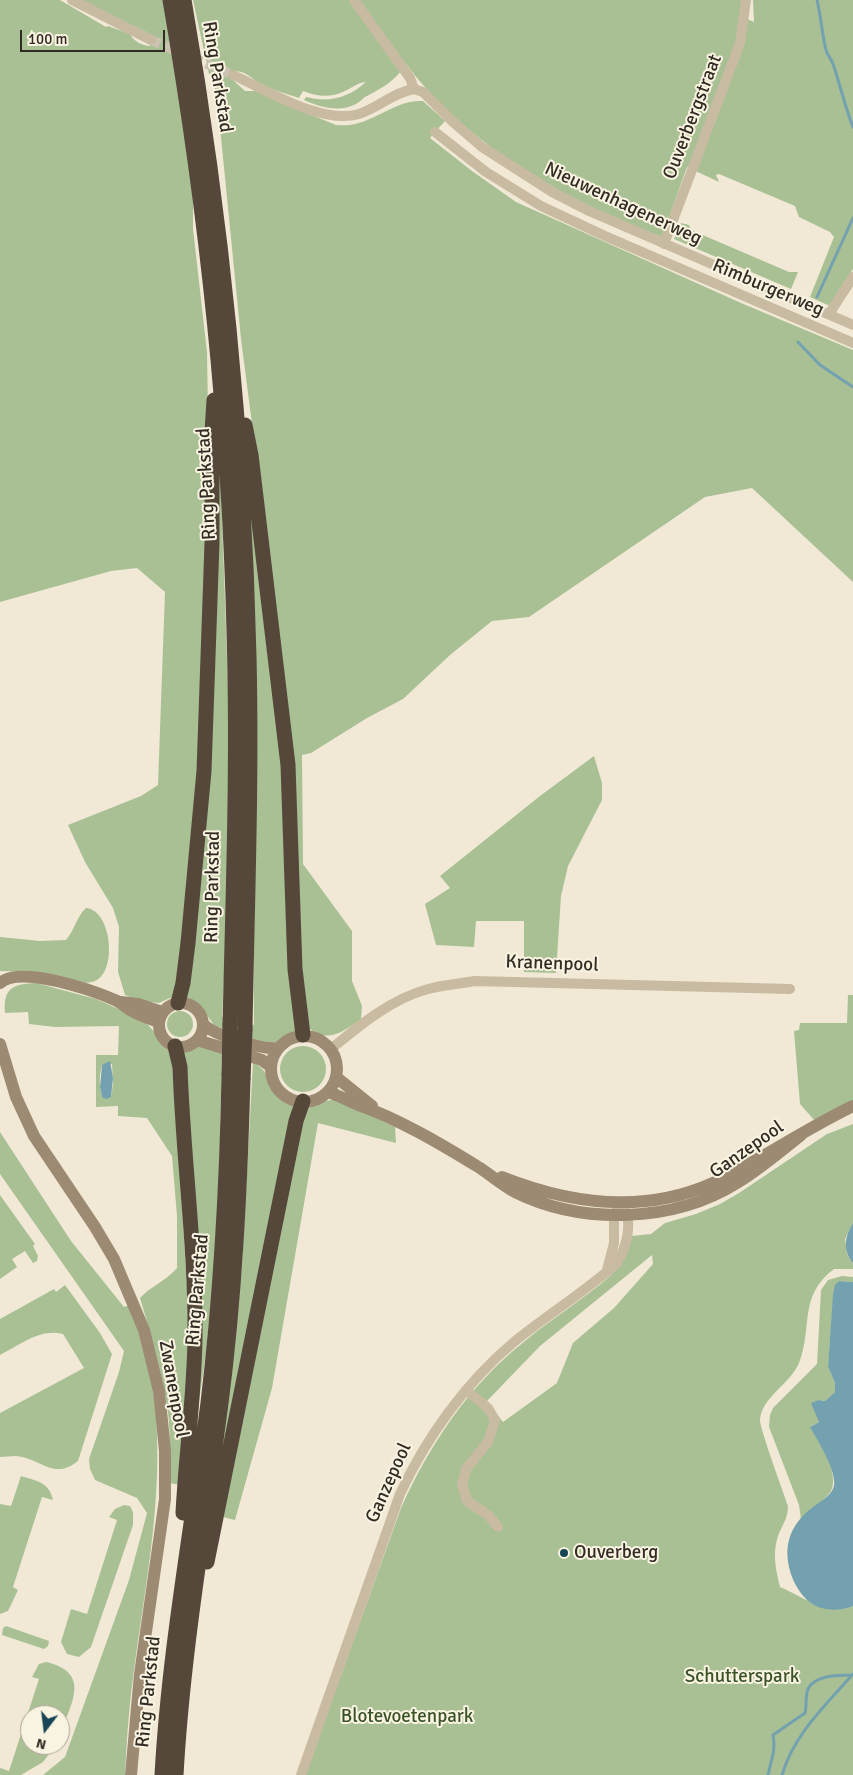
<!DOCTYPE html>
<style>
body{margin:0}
#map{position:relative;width:853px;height:1775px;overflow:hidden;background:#f1e9d5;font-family:Signika,sans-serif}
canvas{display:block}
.north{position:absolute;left:20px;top:1705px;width:50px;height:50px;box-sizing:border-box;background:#f9f3e1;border:1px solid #aaa395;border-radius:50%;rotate:195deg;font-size:14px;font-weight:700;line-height:20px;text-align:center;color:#332c24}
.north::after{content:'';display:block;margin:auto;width:18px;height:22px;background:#184656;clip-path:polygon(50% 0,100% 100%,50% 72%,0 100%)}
.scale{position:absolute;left:20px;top:30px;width:145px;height:22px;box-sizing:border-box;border:2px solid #332c24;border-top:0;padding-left:6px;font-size:15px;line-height:18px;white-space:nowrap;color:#332c24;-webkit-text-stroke:4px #f9f3e1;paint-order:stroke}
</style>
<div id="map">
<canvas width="853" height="1775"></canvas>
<div class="north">N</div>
<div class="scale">100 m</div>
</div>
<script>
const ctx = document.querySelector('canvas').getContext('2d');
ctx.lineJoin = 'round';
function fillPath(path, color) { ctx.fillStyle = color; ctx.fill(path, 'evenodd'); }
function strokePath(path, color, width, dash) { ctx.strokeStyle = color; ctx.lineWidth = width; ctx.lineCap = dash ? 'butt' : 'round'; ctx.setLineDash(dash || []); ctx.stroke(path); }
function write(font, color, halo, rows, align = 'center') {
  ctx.font = font + ' Signika,sans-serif'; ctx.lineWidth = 4; ctx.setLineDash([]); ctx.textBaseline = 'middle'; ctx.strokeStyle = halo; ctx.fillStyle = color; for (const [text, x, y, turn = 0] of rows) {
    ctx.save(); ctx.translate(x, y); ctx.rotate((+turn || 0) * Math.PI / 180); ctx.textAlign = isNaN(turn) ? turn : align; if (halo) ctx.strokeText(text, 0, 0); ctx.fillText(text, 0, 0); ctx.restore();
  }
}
const green = new Path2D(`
 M0 0H60L106 27 108 26 130 34C133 41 143 46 150 46L152 42 146 32 134 26 132 28 81 0H165L183 107 193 201V229L207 352 208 413 219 433 229 713V879L222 1017 254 1025 250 530 256 455 241 339 218 107 213 76 221 78 209 74 193 0H745V18L754 22 753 0H853V269L830 306 810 297 834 237 830 232 799 217 795 206 719 174 716 175 719 182 687 167 662 237C567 201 468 147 406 64 395 81 384 87 365 97 362 99 360 102 356 104 339 113 320 107 304 100L306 97C329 103 348 98 366 82 357 83 355 86 347 90 332 98 318 97 303 91L299 98C288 94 276 91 265 86 254 82 245 68 232 72L234 81 245 91H261L277 101 336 125C370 129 392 99 423 101L445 121 430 138 472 171 516 202 741 303 853 350V582L752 488 705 497 529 617 492 621 450 655 403 699 367 718 311 753 302 755 303 864 352 931V981L362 1006 361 1019C344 1031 327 1045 308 1027L278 1042 263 1044 214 1025 201 1007 185 997 170 998 159 1003 140 1001 125 995 118 972 119 927 113 908 85 862 68 825 141 796 158 785 165 592 137 568 111 571 0 602Z
 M681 223 689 225 691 230 789 272H798L791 289 674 239Z
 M594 756 602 783V800L568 866 561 896 556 973 524 972V921H476L474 947 436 945 425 904 450 888 440 876 540 796Z
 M86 908C113 910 118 977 92 982 83 984 71 981 61 979 41 975 21 971 0 971V937L40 941 66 940C75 930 76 917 86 908Z
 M36 983 96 999 145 1021 173 1055 191 1355 181 1485 169 1483C170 1455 171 1426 166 1399 160 1365 150 1331 140 1298 151 1286 166 1281 177 1268V1216L172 1156 147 1118 118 1116V1106L96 1107V1055H118L119 1026 55 1027 29 1024 28 1012 5 1013C3 988 13 984 36 983ZM112 1064 113 1084 111 1097H102C99 1086 99 1076 102 1065Z
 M848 995H853V1100L815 1121 800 1104 794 1031 799 1030 800 1023H847Z
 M167 1024a13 13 0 1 1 26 0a13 13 0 1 1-26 0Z
 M198 1046 222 1049 218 1227 206 1353 196 1422 182 1051Z
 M280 1069a23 23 0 1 1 46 0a23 23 0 1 1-46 0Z
 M253 1062C274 1073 266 1092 294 1105L213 1507 242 1265Z
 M336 1099 395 1127 396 1143 318 1123 272 1388 235 1520 223 1517 302 1112 312 1104Z
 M853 1124V1223L845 1239 847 1254 853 1263V1269H834C798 1296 813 1326 799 1363 790 1384 763 1396 760 1419 759 1427 784 1493 788 1506 788 1519 782 1525 778 1536 772 1554 776 1570 780 1587 804 1597 827 1617 853 1606V1775H305L401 1508C430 1444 469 1385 525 1341 552 1318 583 1300 610 1276L617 1268 631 1236 651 1234 665 1223 696 1214 720 1204 739 1193 827 1134ZM652 1255 653 1264 614 1308 573 1343 557 1383 503 1422 487 1401 540 1346Z
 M0 1132 71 1241 124 1307 129 1305C140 1333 150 1366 154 1396 167 1504 139 1608 129 1714 127 1734 126 1755 125 1775H43L65 1757 129 1580 147 1513 137 1498 95 1480 90 1469 89 1459 119 1372 124 1351 0 1174Z
 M0 1195 35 1244 33 1246 38 1256 37 1261 33 1263 25 1251 12 1259 17 1267 0 1279Z
 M842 1276 853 1277V1282L839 1281 834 1289 828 1367 835 1383V1392L825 1401 819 1400V1422L811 1426C819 1443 844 1479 828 1495 820 1504 809 1509 801 1519L799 1505 769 1427 770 1415 773 1408 817 1364 821 1290 828 1280Z
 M65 1285 100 1333 112 1354 78 1461C53 1481 41 1458 16 1456 11 1456 5 1457 0 1457V1413L84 1368 63 1334C40 1328 20 1345 0 1355V1319L54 1289 56 1292Z
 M21 1476C37 1481 49 1482 53 1500L42 1497 13 1587 18 1590 8 1611 0 1614V1504L11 1506Z
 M124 1505 130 1506 133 1512V1525L91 1647 79 1657 67 1654 61 1642 71 1609 87 1614 117 1520 109 1517 115 1509Z
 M6 1626 49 1641 48 1646 44 1649 2 1635 3 1628Z
 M46 1662C92 1673 71 1703 60 1735V1715H30V1745H56L43 1762 21 1775H0V1768L9 1771 39 1679 32 1677 39 1664Z`);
const water = new Path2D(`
 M110 1061 113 1078 111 1097 106 1099 102 1097 100 1087 102 1065Z
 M853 1223V1263C842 1250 845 1236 853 1223Z
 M839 1281 853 1282V1606C842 1611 827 1611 816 1606 804 1600 797 1589 792 1577 782 1549 788 1526 813 1507 821 1501 831 1496 834 1486 837 1472 817 1439 810 1427L819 1422 811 1403 819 1400 825 1401 835 1392V1383L828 1367 833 1294 835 1285Z`);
const stream = new Path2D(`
 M817 0C821 17 822 34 826 50 827 55 831 58 833 64 840 84 845 107 853 127
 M817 297 853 218
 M798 342 820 365 853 387
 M768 1775C771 1760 776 1751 773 1735L805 1713C807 1706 805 1695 808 1689 815 1675 838 1675 852 1675
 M782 1775C794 1734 825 1706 853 1674`);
const streetTunnel = new Path2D(`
 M151 40 233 75`);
const street = new Path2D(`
 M72 0 151 40
 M354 0 410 78 414 89 423 92 454 123 482 147 552 192 589 211 853 325
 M233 75C267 90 321 125 359 114 378 108 394 92 414 89
 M435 132 486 172 541 206 605 236 853 343
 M664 244 740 43 746 0
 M829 314 853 277
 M331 1049C360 1025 391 999 428 989 443 985 459 984 474 981L790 989
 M607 1270 614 1243V1215L618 1208
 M466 1390 488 1408 495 1420 488 1442 466 1469 462 1485 467 1501 488 1515 498 1527
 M301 1775 400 1494C426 1438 466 1382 514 1342 547 1315 585 1292 617 1263 626 1247 633 1225 624 1208`);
const secondary = new Path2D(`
 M0 983C20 965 92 990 115 1000 122 1003 127 1009 134 1012 142 1017 151 1018 159 1023
 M121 1002 138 1004 162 1012
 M159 1025a22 22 0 1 1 44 0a22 22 0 1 1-44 0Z
 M203 1024C214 1035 262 1050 278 1048
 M271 1069a33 33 0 1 1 66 0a33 33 0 1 1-66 0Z
 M197 1040 262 1060 271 1067
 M0 1044 16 1097 34 1136 95 1227 114 1259 144 1330 159 1391 165 1451V1499L140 1674 131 1775
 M336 1077 372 1106
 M328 1092C338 1095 346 1100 356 1104 399 1119 441 1144 480 1168 492 1176 502 1185 515 1192 582 1225 673 1223 737 1183 760 1169 780 1152 801 1135
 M502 1177C570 1204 644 1214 713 1183 761 1160 805 1129 853 1106`);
const highway = new Path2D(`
 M170 0C206 209 229 420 234 632 238 763 233 894 230 1025
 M184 0C222 217 244 436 249 656 252 781 247 906 245 1030
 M245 425 251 455 288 765 295 969 303 1035
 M178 1003 183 983 188 943 204 771 212 543V432L214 400
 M175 1046 180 1067C183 1158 196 1248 195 1339 194 1398 186 1455 183 1513
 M207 1562 296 1121 303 1101
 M162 1775C169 1650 192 1527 208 1403 221 1293 227 1184 229 1074
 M176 1775C183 1650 205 1527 221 1403 235 1295 240 1187 243 1079`);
const highwayBridge = new Path2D(`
 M229 1074 230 1025
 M243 1079 245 1030`);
const markers = [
 [564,1553,5,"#184656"]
];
const streetNames = [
 ["Ring Parkstad",217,77,81],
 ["Ouverbergstraat",693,117,-69],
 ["Nieuwenhagenerweg",623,204,25],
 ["Rimburgerweg",768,288,23],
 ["Ring Parkstad",207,484,-93],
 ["Ring Parkstad",213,887,-89],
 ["Kranenpool",552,964,2],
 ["Ganzepool",747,1150,-35],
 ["Ring Parkstad",198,1290,-85],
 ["Zwanenpool",173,1389,80],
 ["Ganzepool",389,1483,-66],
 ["Ring Parkstad",149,1692,-84]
];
const poiNames = [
 ["Ouverberg",574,1553]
];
const parkNames = [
 ["Schutterspark",742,1677],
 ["Blotevoetenpark",407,1717]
];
fillPath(green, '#a9c095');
fillPath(water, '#73a1af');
strokePath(stream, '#73a1af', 3);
strokePath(streetTunnel, '#cbc3b2', 10, [10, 5]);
strokePath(street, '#c9bba1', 10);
strokePath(secondary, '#9d8a72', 12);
strokePath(highway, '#55483a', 15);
strokePath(highwayBridge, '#55483a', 15);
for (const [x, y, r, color] of markers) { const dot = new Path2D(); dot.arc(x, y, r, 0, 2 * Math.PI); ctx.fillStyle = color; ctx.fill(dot); strokePath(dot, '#f9f3e1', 2); }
write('19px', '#332c24', '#f9f3e1', streetNames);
write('19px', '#332c24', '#f9f3e1', poiNames, 'left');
write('19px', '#3a5227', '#f9f3e1', parkNames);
</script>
